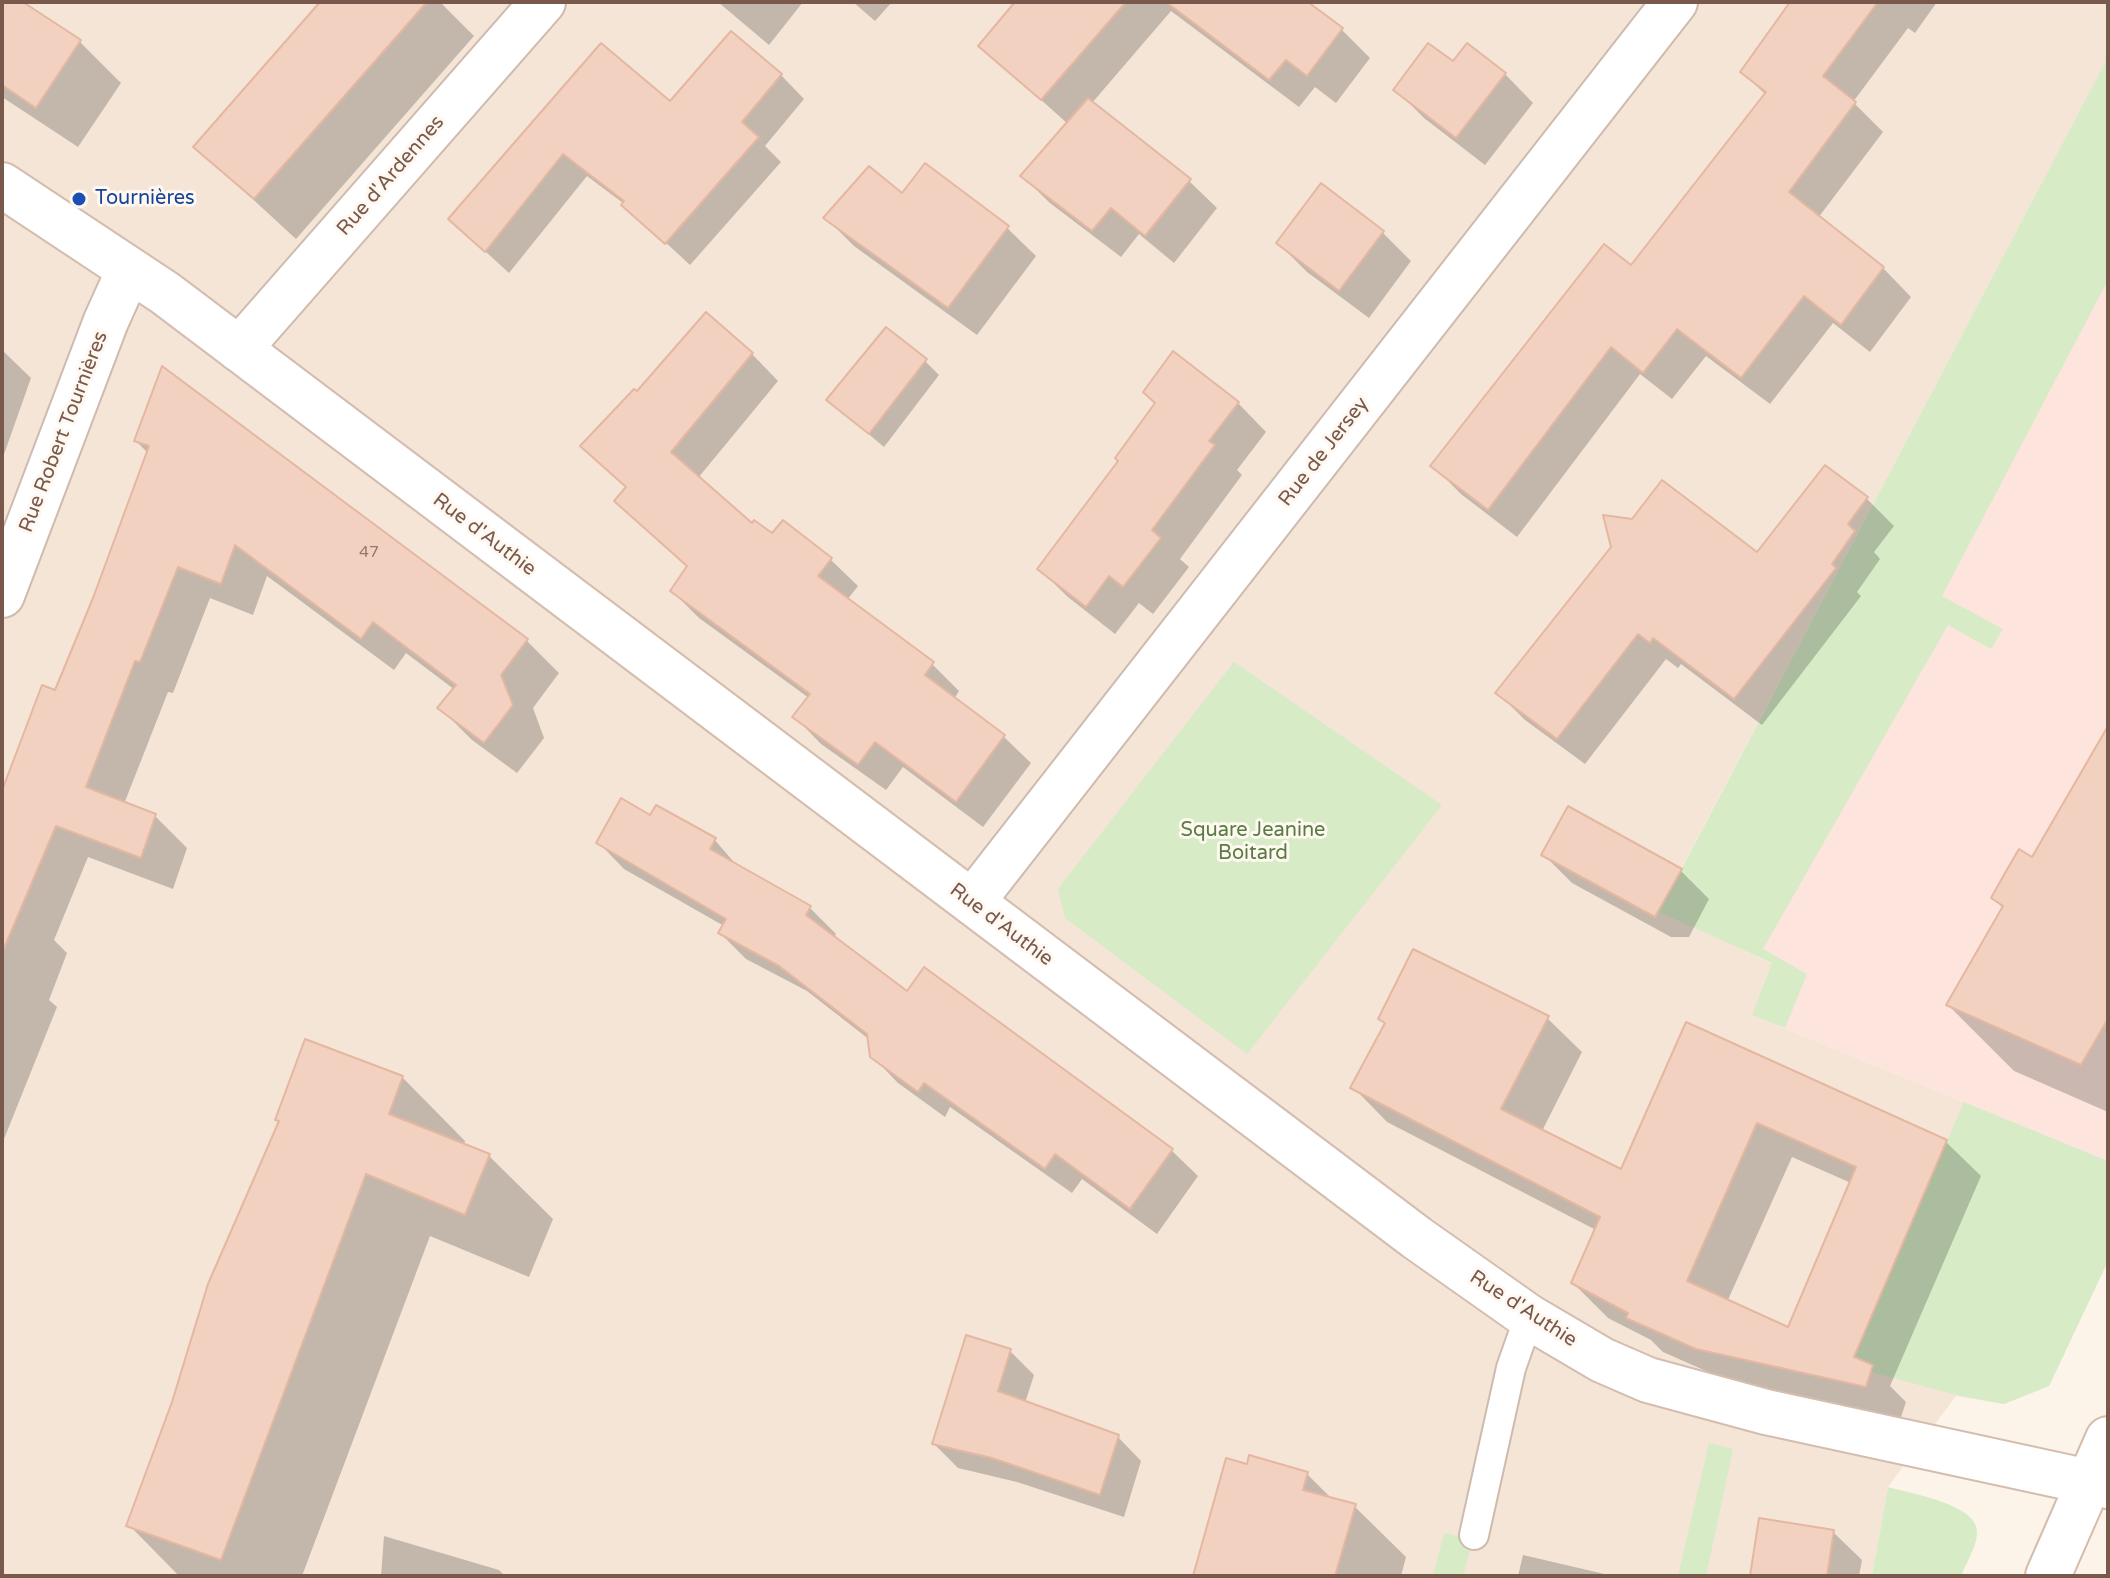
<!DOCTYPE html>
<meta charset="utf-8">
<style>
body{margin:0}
#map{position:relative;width:2110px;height:1578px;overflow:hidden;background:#fdf4e9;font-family:"Varela Round",sans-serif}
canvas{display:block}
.frame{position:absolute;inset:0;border:4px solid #78594c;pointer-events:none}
</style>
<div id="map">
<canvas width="2110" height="1578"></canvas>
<div class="frame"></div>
</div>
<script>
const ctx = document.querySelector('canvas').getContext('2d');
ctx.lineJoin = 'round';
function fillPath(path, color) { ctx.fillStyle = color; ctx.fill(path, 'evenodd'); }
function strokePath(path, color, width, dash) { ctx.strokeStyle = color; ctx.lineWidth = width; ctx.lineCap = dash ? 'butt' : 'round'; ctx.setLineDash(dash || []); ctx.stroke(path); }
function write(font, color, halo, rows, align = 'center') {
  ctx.font = font + ' "Varela Round",sans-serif'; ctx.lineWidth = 6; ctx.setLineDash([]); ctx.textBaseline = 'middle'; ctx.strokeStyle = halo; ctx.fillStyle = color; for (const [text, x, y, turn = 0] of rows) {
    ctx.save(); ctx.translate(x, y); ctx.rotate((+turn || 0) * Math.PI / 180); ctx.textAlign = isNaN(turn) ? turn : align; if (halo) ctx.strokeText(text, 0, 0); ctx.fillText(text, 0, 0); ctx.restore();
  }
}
const residential = new Path2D(`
 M2 2H2108V57L2101 71 1659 911 1773 964 1752 1015 2108 1161V1261L2049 1386 2004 1404 1956 1396 1888 1487 1872 1576H2Z`);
const commercial = new Path2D(`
 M2108 57V1161L1752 1015 1772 963 1659 912Z`);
const green = new Path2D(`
 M2108 57V280L1942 596 2003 629 1991 649 1948 625 1763 949 1807 974 1785 1028 1752 1015 1772 963 1659 912Z
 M1234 662 1442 805 1247 1054 1065 918 1058 889Z
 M1964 1102 2108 1161V1261L2049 1386 2004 1404 1956 1395 1849 1366Z
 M1709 1443 1733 1449 1706 1576H1678Z
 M1888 1487C1911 1494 1980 1504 1977 1534 1976 1548 1966 1563 1961 1576H1872Z
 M1444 1533 1473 1539 1463 1576H1433Z`);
const shadow = new Path2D(`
 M2 2H19L80 42 121 83 78 147 2 97Z
 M323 2H440L474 36 296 239 196 147Z
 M718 2H803L769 45Z
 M853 2H892L875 21Z
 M1042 2H1305L1342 30 1370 58 1336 103 1315 87 1299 107 1171 11 1092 103 1189 181 1217 208 1174 263 1139 234 1121 257 1050 203 1022 176 1068 124 981 46Z
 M1793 2H1937L1915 33 1908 28 1853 102 1883 132 1818 218 1883 268 1911 297 1870 352 1833 323 1770 404 1706 356 1672 399 1640 374 1517 537 1461 494 1433 466 1631 268 1766 95 1742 72Z
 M602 45 670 104 781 75 804 99 765 146 781 162 690 265 623 203 587 176 509 273 450 219Z
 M1453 64 1505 74 1533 103 1485 165 1424 118 1396 90Z
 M902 196 1007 228 1036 256 977 335 854 246 826 218Z
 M1382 232 1411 261 1369 318 1307 272 1278 243Z
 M2 350 31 378 2 460Z
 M752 354 778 381 698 478 752 525 772 536 783 522 831 560 858 586 847 600 932 664 959 691 954 699 1004 737 1031 763 983 827 903 767 886 790 821 744 795 717 809 698 699 618 672 591 688 568 616 501 627 488 637 394Z
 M925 361 939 375 884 447 828 400Z
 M163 370 527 641 559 673 533 708 544 738 517 773 472 740 440 708 455 690 406 653 394 670 267 576 253 615 210 598 173 693 168 692 124 804 155 816 187 848 173 889 88 857 54 940 67 953 49 1000 57 1007 2 1144V791L43 688 57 693 95 599 149 454 136 441Z
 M1238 403 1266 432 1237 470 1242 475 1180 559 1189 567 1153 614 1139 603 1115 634 1068 597 1039 569Z
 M1825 467 1867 499 1894 526 1874 552 1880 559 1857 592 1861 596 1762 725 1681 664 1678 668 1666 659 1585 764 1525 720 1498 693 1757 555Z
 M2108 769V1112L2014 1071 1948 1005 2004 909 1993 898 2032 860Z
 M651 817 714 839 739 868 810 908 836 934 834 938 907 993 1172 1151 1198 1176 1157 1234 1082 1179 1072 1193 950 1107 945 1117 898 1083 872 1056 870 1040 807 991 746 959 720 933 724 926 624 869 599 843Z
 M1544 855 1681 871 1709 899 1689 937H1671L1572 883Z
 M1547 1018 1582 1052 1542 1131 1622 1172 1687 1024 1946 1142 1981 1176 1890 1386 1906 1402 1900 1420 1733 1383 1663 1352 1651 1340 1608 1318 1573 1283 1596 1230 1387 1122 1353 1087ZM1792 1157 1851 1183 1789 1329 1727 1302Z
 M402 1077 465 1141 464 1145 489 1156 553 1219 529 1277 430 1236 302 1576H179L129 1525Z
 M1010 1351 1034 1375 1025 1403 1118 1437 1141 1461 1124 1517 1017 1482 958 1468 934 1444Z
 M1248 1466 1307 1474 1333 1500 1354 1506 1406 1557 1401 1576H1195Z
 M1833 1532 1862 1560 1859 1576H1752Z
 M384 1536 499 1570 505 1576H381Z
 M1523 1555 1613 1576H1518Z`);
const building = new Path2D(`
 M2 2H23L81 40 36 108 2 85Z
 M320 2H427L254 199 193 147Z
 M1015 2H1126L1041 100 978 46Z
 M1166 2H1308L1343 28 1307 76 1286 60 1269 80Z
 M1790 2H1878L1823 76 1856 102 1789 192 1884 267 1841 325 1804 296 1741 378 1677 329 1643 373 1611 347 1488 510 1430 466 1604 244 1631 265 1766 92 1740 72Z
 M731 31 782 74 742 122 759 137 665 244 621 205 624 201 563 154 485 252 448 219 601 43 670 101Z
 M1428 43 1453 61 1467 43 1506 73 1456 138 1393 90Z
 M1088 98 1191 179 1145 236 1111 208 1092 231 1020 176Z
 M925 163 1009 226 948 308 823 218 869 166 902 193Z
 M1321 183 1384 231 1339 291 1276 243Z
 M706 312 753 353 671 452 752 523 754 520 772 533 783 520 832 558 818 576 934 662 925 675 1005 735 956 802 875 742 858 765 792 717 810 694 670 591 687 566 614 501 626 487 580 446 634 389 637 391Z
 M886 327 927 359 869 434 826 400Z
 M1173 351 1239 402 1209 441 1215 445 1152 530 1161 538 1123 587 1109 576 1086 607 1037 569 1118 461 1115 458 1155 403 1143 392Z
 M162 366 528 639 501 675 513 705 484 743 437 708 456 685 373 622 361 639 235 545 221 584 178 567 140 662 135 661 86 787 156 814 141 858 56 826 2 953 3 788 42 685 55 690 93 598 149 446 134 441Z
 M1825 465 1868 497 1848 524 1855 531 1832 564 1836 568 1734 699 1653 638 1650 643 1638 634 1557 739 1495 693 1611 547 1603 515 1632 519 1662 480 1757 552Z
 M2108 726V1019L2081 1065 1946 1005 2003 906 1991 898 2005 873 2019 849 2032 857Z
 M621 798 650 815 656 805 716 838 710 849 811 906 806 915 907 991 924 967 1173 1149 1130 1209 1055 1154 1045 1169 924 1083 918 1092 870 1057 867 1034 779 966 718 933 726 919 596 843Z
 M1568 806 1682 869 1655 917 1541 855Z
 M1413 949 1549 1016 1501 1109 1621 1169 1686 1022 1947 1140 1854 1357 1873 1365 1866 1387 1696 1349 1626 1318 1628 1313 1571 1283 1600 1217 1350 1088 1385 1023 1378 1019ZM1757 1123 1856 1167 1788 1327 1687 1281Z
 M305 1039 403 1076 389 1114 490 1154 465 1215 366 1174 221 1560 126 1526 172 1402 208 1284 279 1121 275 1120Z
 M966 1335 1011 1349 998 1391 1119 1435 1100 1495 992 1458 932 1444Z
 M1249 1455 1308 1472 1303 1490 1356 1504 1335 1576H1193L1226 1458 1247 1464Z
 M1759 1518 1834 1530 1827 1576H1750Z`);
const lane = new Path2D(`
 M1474 1535 1511 1368 1529 1317`);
const street = new Path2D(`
 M239 349 543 2
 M2 595 106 321 129 270
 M972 902 1675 2`);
const secondary = new Path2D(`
 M2 185 165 293 1417 1238 1529 1317 1602 1360 1648 1380 1766 1412 2108 1486
 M2048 1576 2108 1439`);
const markers = [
 [79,199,8,"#1a4fb4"]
];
const numberNames = [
 ["47",369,553]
];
const streetNames = [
 ["Rue d'Ardennes",391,176,-49],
 ["Rue Robert Tournières",64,432,-69],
 ["Rue de Jersey",1324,452,-52],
 ["Rue d'Authie",484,535,37],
 ["Rue d'Authie",1001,925,37],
 ["Rue d'Authie",1523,1309,33]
];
const transitNames = [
 ["Tournières",95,199]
];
const parkNames = [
 ["Square Jeanine",1253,831],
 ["Boitard",1253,854]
];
fillPath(residential, '#f4e5d7');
fillPath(commercial, '#fde5dd');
fillPath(green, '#d7ebc7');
fillPath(shadow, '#0003');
fillPath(building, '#f2d1c1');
strokePath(building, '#e5b7a1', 2);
strokePath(lane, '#cfbbae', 32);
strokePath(street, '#cfbbae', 48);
strokePath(secondary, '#d5bdae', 48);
strokePath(lane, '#fff', 28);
strokePath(street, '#fff', 44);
strokePath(secondary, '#fff', 44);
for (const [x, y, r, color] of markers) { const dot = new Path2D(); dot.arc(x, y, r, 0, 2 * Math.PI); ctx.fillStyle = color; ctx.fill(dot); strokePath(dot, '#fff8f0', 3); }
write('16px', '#967769', null, numberNames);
write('20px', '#78594c', '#fff8f0', streetNames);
write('20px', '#164399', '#fff8f0', transitNames, 'left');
write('20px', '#587d43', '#fff8f0', parkNames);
</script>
